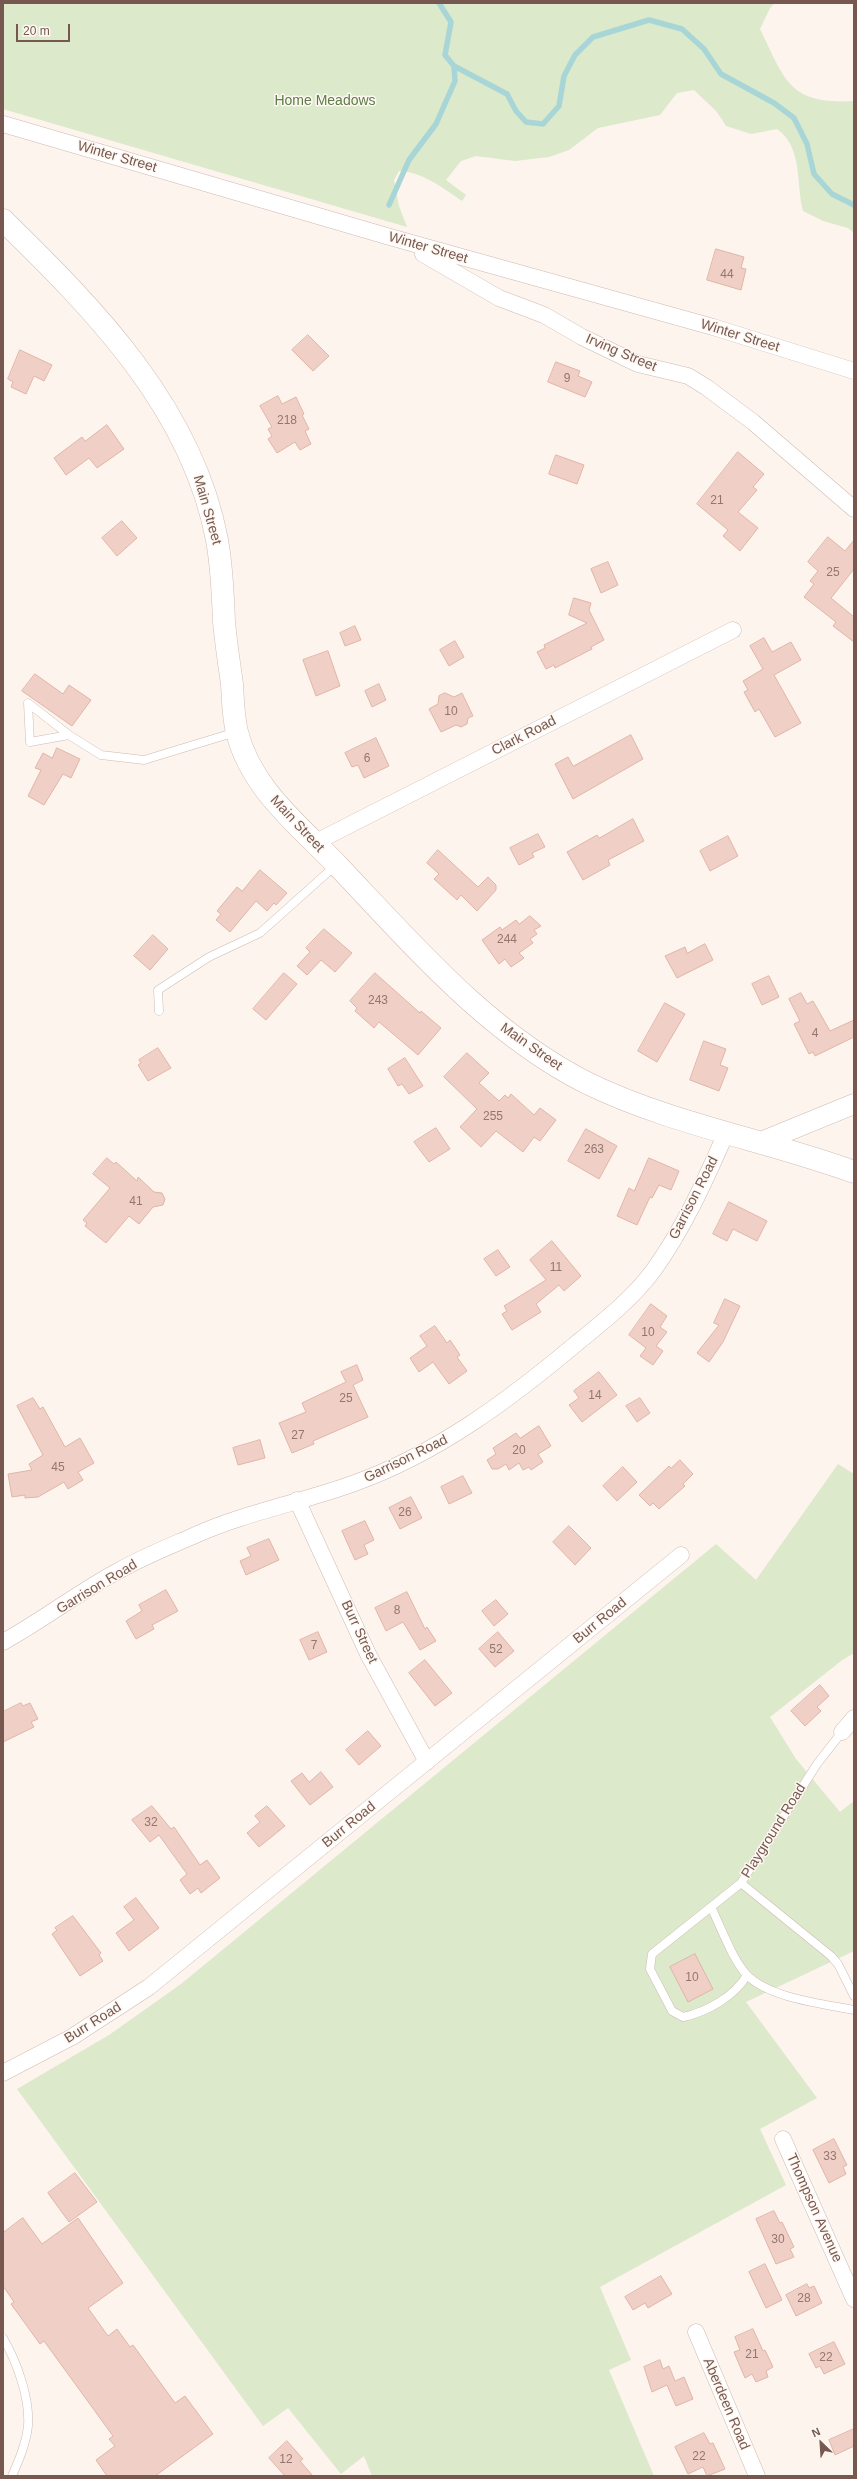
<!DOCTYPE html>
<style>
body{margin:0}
#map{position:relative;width:857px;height:2479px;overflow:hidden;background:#fcf4ed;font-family:Arial,sans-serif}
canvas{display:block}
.frame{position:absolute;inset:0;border:4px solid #775850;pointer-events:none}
.north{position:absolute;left:801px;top:2423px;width:40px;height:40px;-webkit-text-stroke:3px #fef8f3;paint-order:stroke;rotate:335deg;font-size:11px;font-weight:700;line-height:16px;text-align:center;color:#775850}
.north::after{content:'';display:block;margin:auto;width:14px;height:18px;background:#775850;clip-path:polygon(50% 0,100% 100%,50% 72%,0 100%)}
.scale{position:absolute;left:16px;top:24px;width:54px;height:18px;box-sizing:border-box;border:2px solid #775850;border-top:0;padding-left:5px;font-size:12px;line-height:14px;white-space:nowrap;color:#775850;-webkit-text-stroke:3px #fef8f3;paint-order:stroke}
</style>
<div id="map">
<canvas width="857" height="2479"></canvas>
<div class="frame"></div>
<div class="north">N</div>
<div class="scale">20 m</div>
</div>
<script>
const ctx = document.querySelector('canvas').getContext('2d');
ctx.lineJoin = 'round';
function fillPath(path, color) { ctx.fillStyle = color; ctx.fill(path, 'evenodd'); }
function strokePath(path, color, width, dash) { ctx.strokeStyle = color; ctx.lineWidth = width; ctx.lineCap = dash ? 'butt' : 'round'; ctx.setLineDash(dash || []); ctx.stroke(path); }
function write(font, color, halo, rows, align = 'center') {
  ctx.font = font + ' Arial,sans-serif'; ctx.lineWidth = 3; ctx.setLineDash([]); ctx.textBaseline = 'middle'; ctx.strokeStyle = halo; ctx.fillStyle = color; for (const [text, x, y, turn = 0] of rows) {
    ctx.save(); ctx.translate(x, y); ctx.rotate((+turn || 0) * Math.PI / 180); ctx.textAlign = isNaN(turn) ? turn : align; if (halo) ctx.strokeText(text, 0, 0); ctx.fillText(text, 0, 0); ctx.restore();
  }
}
const green = new Path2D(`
 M3 3H775L770 8 760 29C785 80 789 105 854 101V233L848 228 823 221 803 211C796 184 803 147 777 129L751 134 726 126 717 112 694 90 677 93 660 115 598 128 569 150 549 157 515 161 476 156 461 161 446 180 466 195 462 201C443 188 423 172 399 171L394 180 399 206 407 227 3 109Z
 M838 1464 854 1474V1653L841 1661 770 1717 796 1759 840 1812 854 1801V1951L746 2002 817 2098 760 2129 786 2185 600 2287 631 2360 609 2370 654 2476H372L364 2456 341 2474 288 2408 263 2426 17 2089 109 2035 181 1984 716 1544 756 1580Z`);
const stream = new Path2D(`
 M454 66 507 94 516 111 526 122 543 124 559 106 564 76 575 55 593 37 649 20 682 29 704 49 721 74 774 103 794 118 807 144 814 174 832 194 854 205
 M389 205 409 160 436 124 455 81 454 66 445 55 451 22 439 3`);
const building = new Path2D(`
 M716 249 744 257 741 268 746 269 741 290 707 280Z
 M308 335 329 356 313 371 292 350Z
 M20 350 52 365 44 381 34 376 26 394 11 387 13 382 8 379Z
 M556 362 580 371 578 376 592 382 585 397 548 382Z
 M278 396 282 404 296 397 304 414 302 415 309 429 305 431 311 444 300 450 295 442 277 453 268 439 272 436 268 429 272 427 260 406Z
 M107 425 124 449 97 468 89 458 66 475 54 458 82 437 85 441Z
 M738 452 764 474 753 487 757 490 738 512 758 528 740 551 723 536 728 530 697 504Z
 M556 455 584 465 577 484 549 474Z
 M122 521 137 538 117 556 102 538Z
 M828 537 845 551 854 540V569L831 598 854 617V642L833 626 836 622 804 597 814 584 810 581 818 571 808 562Z
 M608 562 618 585 601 593 591 569Z
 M574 598 591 603 589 610 604 640 591 647 592 649 555 668 554 665 546 669 537 652 545 648 544 645 587 623 569 615Z
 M355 626 361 640 345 646 340 633Z
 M764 638 772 652 791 642 801 660 774 675 801 723 775 737 759 709 755 712 744 692 748 690 743 681 763 669 750 646Z
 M455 641 464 657 449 666 440 650Z
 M328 651 340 686 316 696 303 660Z
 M35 674 63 694 69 685 91 700 72 726 22 691Z
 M379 684 386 700 372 707 365 691Z
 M445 693 454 697 462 693 473 716 468 718 467 724 461 727 456 725 441 732 429 709 438 704 439 696Z
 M631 735 643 759 573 799 555 764 568 757 573 766Z
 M376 738 389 766 364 778 358 765 352 767 345 753Z
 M57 748 80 759 71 778 63 774 44 805 28 796 41 770 35 768 43 753 52 758Z
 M633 819 644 841 608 860 610 865 583 880 567 852 597 835 599 838Z
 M538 834 545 847 532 853 534 857 519 865 510 848Z
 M728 836 738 856 710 871 700 851Z
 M438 850 478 887 488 877 496 885V890L477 911 461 895 457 900 434 879 439 874 427 863Z
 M260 870 287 893 276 905 274 903 267 911 256 901 230 932 216 920 221 914 217 911 237 887 242 891Z
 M530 916 541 926 534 930 537 934 530 939 533 943 519 953 524 958 511 967 505 959 499 964 482 940 500 927 502 930 516 920 519 924Z
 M324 929 352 953 335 972 321 960 307 975 297 966 310 952 306 948Z
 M153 935 168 949 150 970 134 956Z
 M705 944 713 960 677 978 665 956 685 947 687 953Z
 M284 973 297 984 266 1020 253 1009Z
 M375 973 420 1013 421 1011 441 1028 418 1055 379 1022 374 1028 355 1011 357 1008 350 1001Z
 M769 976 779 997 762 1005 752 984Z
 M801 993 807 1004 813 1001 830 1031 854 1020V1037L815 1056 813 1052 809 1054 794 1024 800 1021 789 999Z
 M665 1003 685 1014 657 1062 638 1051Z
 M704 1041 726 1049 720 1065 728 1068 719 1091 690 1080Z
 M158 1048 171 1068 148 1081 138 1065 141 1063 139 1060Z
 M467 1053 489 1073 479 1083 499 1101 505 1095 508 1098 511 1094 534 1115 540 1108 556 1120 540 1141 534 1137 523 1152 496 1131 481 1147 460 1127 477 1109 444 1077Z
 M405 1058 423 1086 409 1094 402 1084 398 1086 388 1069Z
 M436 1128 450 1149 429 1162 414 1142Z
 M586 1129 617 1146 599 1179 568 1161Z
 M107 1158 114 1164 116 1162 137 1181 138 1177 154 1192 162 1193 165 1199 163 1205 153 1207 139 1224 129 1216 106 1243 85 1226 87 1223 83 1220 110 1188 93 1174Z
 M649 1158 679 1171 671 1190 659 1185 652 1198 650 1197 637 1225 617 1216 629 1188 634 1191Z
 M729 1202 767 1221 757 1241 733 1229 727 1241 713 1234Z
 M552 1241 581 1276 564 1291 559 1285 536 1304 541 1312 512 1330 502 1314 507 1311 504 1306 546 1280 530 1260Z
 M498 1250 510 1267 496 1276 484 1259Z
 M725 1299 740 1306 723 1342 709 1362 697 1353 719 1325 714 1323Z
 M651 1304 667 1316 660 1327 667 1332 656 1346 663 1351 653 1365 640 1356 646 1348 629 1335Z
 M435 1326 447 1343 450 1340 460 1355 457 1357 467 1371 449 1384 433 1362 419 1372 410 1358 427 1346 420 1336Z
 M357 1365 363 1380 353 1385 368 1417 313 1441 314 1444 292 1453 279 1423 306 1412 302 1403 346 1382 341 1372Z
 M599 1372 617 1395 582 1422 569 1405 579 1398 574 1391Z
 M33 1398 40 1409 43 1407 65 1447 80 1438 94 1463 78 1472 83 1480 68 1489 64 1482 38 1497 25 1498V1495L12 1497 8 1474 32 1470 29 1464 43 1455 17 1406Z
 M640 1398 650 1413 637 1422 626 1406Z
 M539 1426 551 1446 538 1454 543 1462 531 1470 529 1467 523 1470 519 1463 509 1470 506 1464 498 1469H492L487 1460 496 1454 493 1448 516 1433 520 1438Z
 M260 1440 265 1458 238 1465 233 1448Z
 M680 1460 693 1474 683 1484 685 1486 659 1509 653 1503 650 1506 639 1495 669 1466 671 1468Z
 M623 1467 637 1482 617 1501 603 1486Z
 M463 1476 472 1493 449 1504 441 1487Z
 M411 1497 422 1518 400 1529 389 1508Z
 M365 1521 374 1540 364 1545 368 1554 355 1560 342 1531Z
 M569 1526 591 1548 575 1565 553 1542Z
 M269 1539 279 1560 246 1575 240 1561 251 1556 247 1548Z
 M166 1590 178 1611 152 1625 154 1629 136 1639 126 1621 142 1611 139 1605Z
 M407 1592 425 1629 427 1627 436 1641 420 1650 403 1622 386 1631 375 1608Z
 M496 1600 508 1614 494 1626 482 1611Z
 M318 1632 327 1652 309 1660 300 1640Z
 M498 1632 514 1651 495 1667 479 1649Z
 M425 1660 452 1693 435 1706 409 1673Z
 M820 1685 829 1696 817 1707 821 1711 805 1726 791 1711Z
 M21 1703 23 1706 30 1703 38 1719 31 1722 34 1727 3 1742V1712Z
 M368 1731 381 1746 359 1765 346 1750Z
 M321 1772 333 1787 310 1805 291 1781 302 1773 309 1782Z
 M152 1806 171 1829 174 1827 200 1865 207 1860 220 1878 201 1893 198 1888 190 1894 180 1880 187 1874 159 1835 150 1842 132 1820Z
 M267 1806 285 1826 259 1847 247 1833 260 1822 255 1816Z
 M136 1898 159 1928 129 1951 116 1933 134 1920 124 1907Z
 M73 1916 101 1953 99 1955 103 1961 80 1976 52 1934 57 1930 55 1928Z
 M695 1954 713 1989 688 2002 670 1967Z
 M834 2139 847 2165 843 2167 846 2174 829 2183 813 2150Z
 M75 2173 97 2202 69 2222 48 2193Z
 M774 2211 780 2223 782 2222 794 2247 790 2249 794 2257 776 2264 756 2219Z
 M23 2218 42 2244 78 2218 123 2283 88 2308 108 2336 117 2329 130 2347 133 2345 175 2403 185 2396 213 2434 155 2476H107L96 2460 115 2446 109 2439 113 2436 44 2341 40 2344 11 2304 14 2302 3 2286V2233Z
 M765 2264 782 2300 766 2308 749 2272Z
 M661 2276 672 2294 648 2308 645 2303 633 2310 625 2297Z
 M807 2284 809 2288 814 2286 822 2303 796 2316 786 2295Z
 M753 2329 763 2351 765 2350 773 2367 766 2371 768 2377 756 2382 752 2374 745 2378 734 2352 740 2350 735 2337Z
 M834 2342 845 2364 824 2374 820 2366 816 2368 809 2354Z
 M660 2360 663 2369 669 2366 675 2381 684 2377 693 2399 676 2406 667 2385 652 2392 644 2367Z
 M854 2429V2446L835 2455 829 2440Z
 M704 2433 710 2444 713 2443 725 2469 707 2476 703 2467 688 2474 675 2447Z
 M287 2441 303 2459 300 2461 313 2476H285L269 2458Z`);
const service = new Path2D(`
 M69 735 30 742 28 703 69 735 101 755 144 760 236 732
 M159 1011 158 990 209 957 260 933 336 865
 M741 1883 831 1956 838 1964 854 1996
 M711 1907C721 1927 732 1959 747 1975 769 1998 824 2004 854 2010
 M747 1975C735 1996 707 2012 683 2017L672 2011 650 1969 652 1954 741 1883 817 1764 842 1732
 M3 2338C17 2362 30 2398 28 2426 26 2444 19 2460 12 2476`);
const minor = new Path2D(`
 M3 124 390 237 713 327 854 371
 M423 254 499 298 544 315 582 337 638 364 688 376 706 387 753 422 854 509
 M314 843 733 630
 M297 1500 368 1654 427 1762
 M3 1642C43 1620 80 1591 120 1570 143 1557 168 1547 191 1537 243 1513 299 1503 352 1484 437 1454 509 1400 577 1343 603 1322 633 1298 653 1271 684 1228 705 1181 726 1133
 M842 1732 854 1718
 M3 2073 72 2037 149 1987 681 1555
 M783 2139 854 2299
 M696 2332 757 2476`);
const tertiary = new Path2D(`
 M761 1142 854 1104`);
const secondary = new Path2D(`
 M3 220C95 310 192 408 217 540 222 567 223 595 224 622 226 643 229 663 232 684 233 699 233 716 237 732 251 789 300 826 339 867 414 946 488 1033 587 1083 671 1124 766 1140 854 1172`);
const numberNames = [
 ["44",727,275],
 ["9",567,379],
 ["218",287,421],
 ["21",717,501],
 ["25",833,573],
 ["10",451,712],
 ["6",367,759],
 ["244",507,940],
 ["243",378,1001],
 ["4",815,1034],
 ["255",493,1117],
 ["263",594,1150],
 ["41",136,1202],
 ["11",556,1268],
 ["10",648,1333],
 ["14",595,1396],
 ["25",346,1399],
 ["27",298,1436],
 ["20",519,1451],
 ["45",58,1468],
 ["26",405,1513],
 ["8",397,1611],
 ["7",314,1646],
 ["52",496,1650],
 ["32",151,1823],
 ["10",692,1978],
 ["33",830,2157],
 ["30",778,2240],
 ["28",804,2299],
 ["21",752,2355],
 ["22",826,2358],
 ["22",699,2457],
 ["12",286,2460]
];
const parkNames = [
 ["Home Meadows",325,101]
];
const streetNames = [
 ["Winter Street",117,157,16],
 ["Winter Street",428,248,16],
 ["Winter Street",740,336,17],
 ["Irving Street",621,353,23],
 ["Main Street",207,510,74],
 ["Clark Road",524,736,-27],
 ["Main Street",297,824,47],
 ["Main Street",531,1047,35],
 ["Garrison Road",694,1198,-63],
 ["Garrison Road",406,1459,-26],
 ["Garrison Road",97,1587,-31],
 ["Burr Road",600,1621,-39],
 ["Burr Street",359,1632,65],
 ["Burr Road",349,1825,-39],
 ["Playground Road",774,1831,-58],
 ["Burr Road",93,2023,-32],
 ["Thompson Avenue",814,2208,66],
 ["Aberdeen Road",726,2404,67]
];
fillPath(green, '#dce9cb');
strokePath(stream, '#a8d6d6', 5.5);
fillPath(building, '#f0d0c6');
strokePath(building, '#e1b4a7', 1);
strokePath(service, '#cebab2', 9);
strokePath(minor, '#cebab2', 17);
strokePath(tertiary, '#cebab2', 21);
strokePath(secondary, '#d3bcb2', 23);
strokePath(service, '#fff', 8);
strokePath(minor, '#fff', 16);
strokePath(tertiary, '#fff', 20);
strokePath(secondary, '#fff', 22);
write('12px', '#95766e', null, numberNames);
write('14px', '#5f7b48', '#fef8f3', parkNames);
write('14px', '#775850', '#fef8f3', streetNames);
</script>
